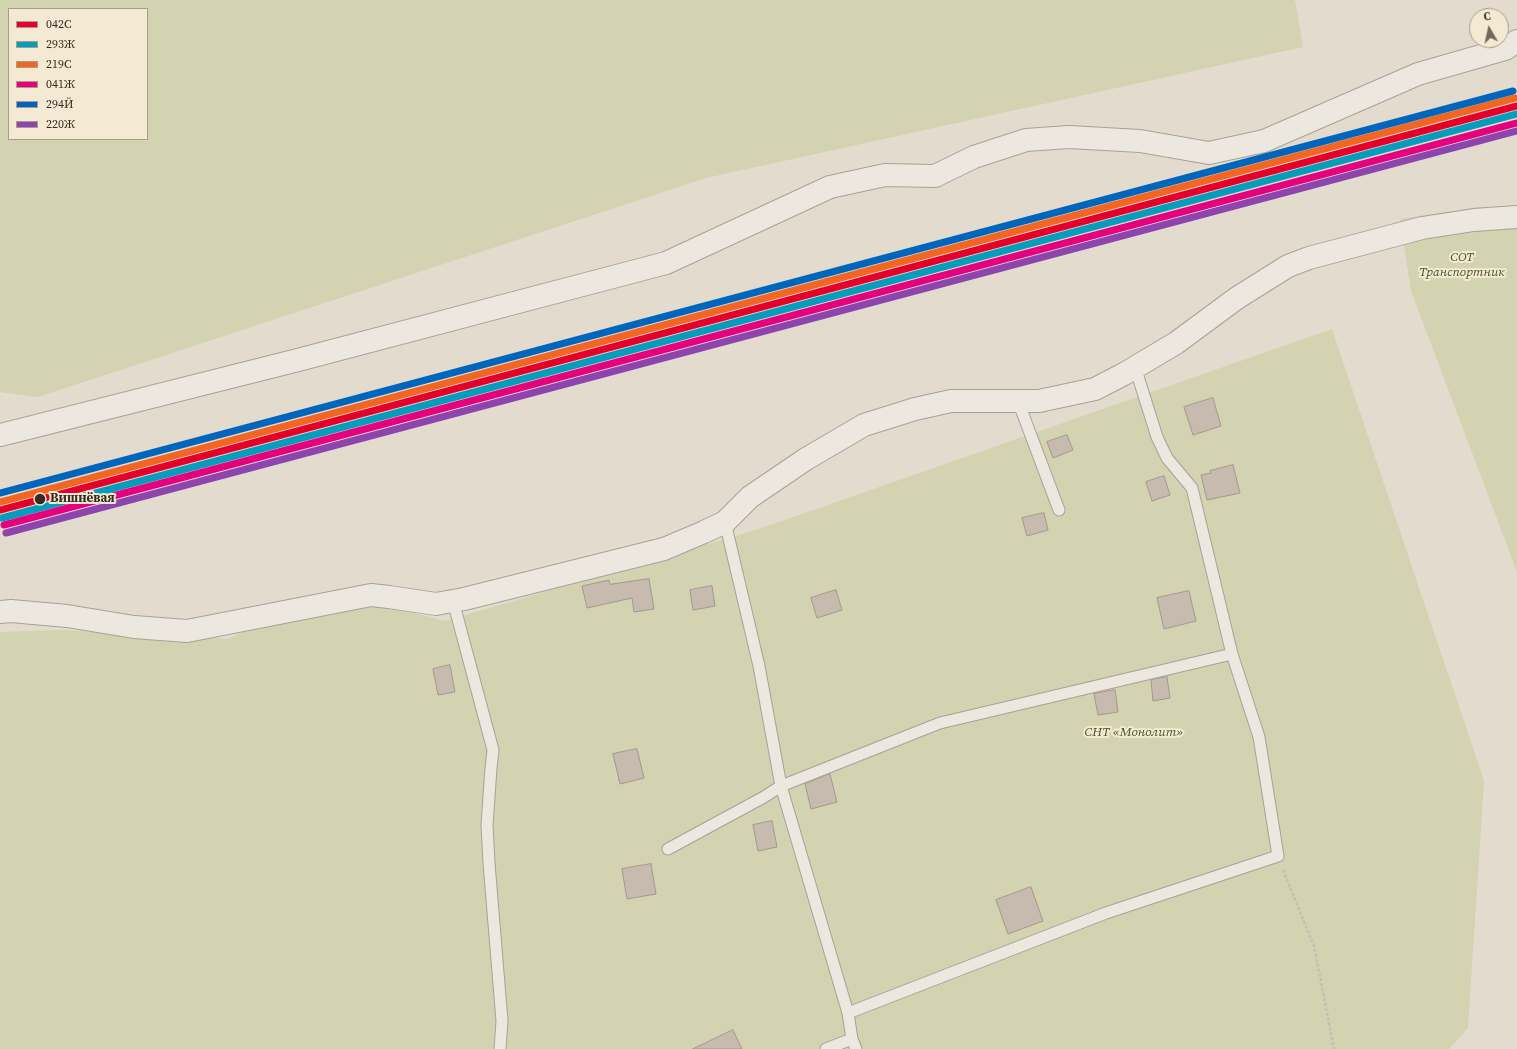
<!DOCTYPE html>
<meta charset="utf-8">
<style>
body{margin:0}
#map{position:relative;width:1517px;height:1049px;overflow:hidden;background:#e3dcce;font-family:"Source Serif 4",serif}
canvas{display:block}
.legend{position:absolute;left:8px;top:8px;width:140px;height:132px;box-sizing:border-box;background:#f4ead4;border:1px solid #a89d8c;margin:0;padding:5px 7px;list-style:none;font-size:12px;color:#372a1f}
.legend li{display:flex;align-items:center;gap:8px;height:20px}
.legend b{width:20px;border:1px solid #a89d8c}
.north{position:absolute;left:1469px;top:8px;width:40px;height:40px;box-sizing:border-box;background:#f4ead4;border:1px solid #a89d8c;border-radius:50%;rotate:351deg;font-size:11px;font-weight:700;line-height:16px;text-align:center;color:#372a1f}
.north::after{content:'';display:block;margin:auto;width:14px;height:18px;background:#73685c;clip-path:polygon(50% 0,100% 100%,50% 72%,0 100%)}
</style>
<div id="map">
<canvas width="1517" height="1049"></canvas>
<ul class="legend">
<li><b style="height:5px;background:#e4002b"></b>042С</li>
<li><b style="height:5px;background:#069cbc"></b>293Ж</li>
<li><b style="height:5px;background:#f26522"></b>219С</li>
<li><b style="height:5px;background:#e5007d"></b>041Ж</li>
<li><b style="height:5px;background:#0065bd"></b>294Й</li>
<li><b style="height:5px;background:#8e44ad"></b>220Ж</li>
</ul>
<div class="north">С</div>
</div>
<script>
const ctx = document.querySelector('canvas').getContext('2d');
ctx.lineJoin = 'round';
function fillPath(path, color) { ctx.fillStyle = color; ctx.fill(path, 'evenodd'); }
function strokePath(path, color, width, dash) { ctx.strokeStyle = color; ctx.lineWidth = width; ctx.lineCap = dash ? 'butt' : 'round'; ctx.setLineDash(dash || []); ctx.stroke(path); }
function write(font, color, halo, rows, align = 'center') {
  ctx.font = font + ' "Source Serif 4",serif'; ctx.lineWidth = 4; ctx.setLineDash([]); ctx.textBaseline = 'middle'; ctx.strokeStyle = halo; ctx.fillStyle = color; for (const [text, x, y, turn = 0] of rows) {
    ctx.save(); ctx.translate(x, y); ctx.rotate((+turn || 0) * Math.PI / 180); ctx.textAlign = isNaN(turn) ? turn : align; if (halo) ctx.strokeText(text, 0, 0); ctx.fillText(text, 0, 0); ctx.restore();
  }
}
const green = new Path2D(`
 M0 0H1295L1303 47 706 178 38 397 0 392ZM9 9H147V139H9Z
 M1479 207H1517V572L1411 291 1400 219Z
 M1332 329 1484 781 1468 1028 1449 1049H0V632L61 630 227 639 338 594 445 621 756 530Z`);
const building = new Path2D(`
 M1213 398 1221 426 1193 435 1184 407Z
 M1067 435 1073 450 1053 458 1047 442Z
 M1233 465 1240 493 1207 500 1201 475 1211 473 1210 471Z
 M1164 476 1170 495 1152 501 1146 482Z
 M1044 513 1048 530 1027 536 1022 518Z
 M649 579 654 609 634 612 632 598 587 608 582 586 609 580 610 584Z
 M712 586 715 606 693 610 690 590Z
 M836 590 842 610 817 618 811 598Z
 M1189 591 1196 621 1164 629 1157 598Z
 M450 665 455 692 438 695 433 669Z
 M1167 677 1170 698 1153 701 1151 680Z
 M1115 690 1118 712 1098 715 1094 694Z
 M637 749 644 778 620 784 613 754Z
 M830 774 837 802 811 809 805 784Z
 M772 821 777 847 758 851 753 825Z
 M651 864 656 894 627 899 622 869Z
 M1031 887 1043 921 1008 934 996 900Z
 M733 1030 742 1049H693Z`);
const path = new Path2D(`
 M1283 870 1314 946 1334 1049`);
const lane = new Path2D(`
 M1018 401 1059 510
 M725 522 759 666 781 786 848 1013 852 1039 856 1049
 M453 601 493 750 491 768 487 825 489 863 502 1021 500 1049
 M668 849 764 797 781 786 940 723 1232 654
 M848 1013 1106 913 1278 856 1259 737 1232 654 1192 488 1167 458 1157 437 1135 367
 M826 1049 852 1039`);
const street = new Path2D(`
 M0 435 298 360 666 263 830 187 885 175 935 176 974 157 1026 140 1069 137 1140 141 1209 153 1264 141 1418 74 1505 49 1517 41
 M0 612 11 611 67 616 134 627 187 631 371 595 389 597 436 604 464 599 664 549 704 532 725 522 750 497 806 459 864 425 915 409 951 401H1039L1095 389 1124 374 1176 343 1237 298 1288 266 1309 258 1422 228 1474 220 1517 217`);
const rail1 = new Path2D(`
 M0 510 1517 106`);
const rail2 = new Path2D(`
 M2 518 1517 114`);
const rail3 = new Path2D(`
 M0 502 1515 98`);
const rail4 = new Path2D(`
 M4 525 1517 123`);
const rail5 = new Path2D(`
 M0 493 1513 91`);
const rail6 = new Path2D(`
 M6 533 1517 131`);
const markers = [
 [40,499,6,"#372a1f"]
];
const parkNames = [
 ["СОТ",1462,258],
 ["Транспортник",1462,273],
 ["СНТ «Монолит»",1134,733]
];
const stopNames = [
 ["Вишнёвая",50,499]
];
fillPath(green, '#d3d2b1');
fillPath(building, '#c7bbaf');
strokePath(building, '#a4988d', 1);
strokePath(lane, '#a8a197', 13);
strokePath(street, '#a8a197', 24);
strokePath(path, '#c4beb6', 2.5, [3, 2]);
strokePath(lane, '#ece7df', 11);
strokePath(street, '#ece7df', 22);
strokePath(rail1, '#e4002b', 7);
strokePath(rail2, '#069cbc', 7);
strokePath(rail3, '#f26522', 7);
strokePath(rail4, '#e5007d', 7);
strokePath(rail5, '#0065bd', 7);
strokePath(rail6, '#8e44ad', 7);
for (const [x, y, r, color] of markers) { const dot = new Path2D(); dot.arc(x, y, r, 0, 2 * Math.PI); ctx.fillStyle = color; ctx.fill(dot); strokePath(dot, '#f4ead4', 1.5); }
write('italic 13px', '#495327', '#f4ead4', parkNames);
write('bold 13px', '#372a1f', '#f4ead4', stopNames, 'left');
</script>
